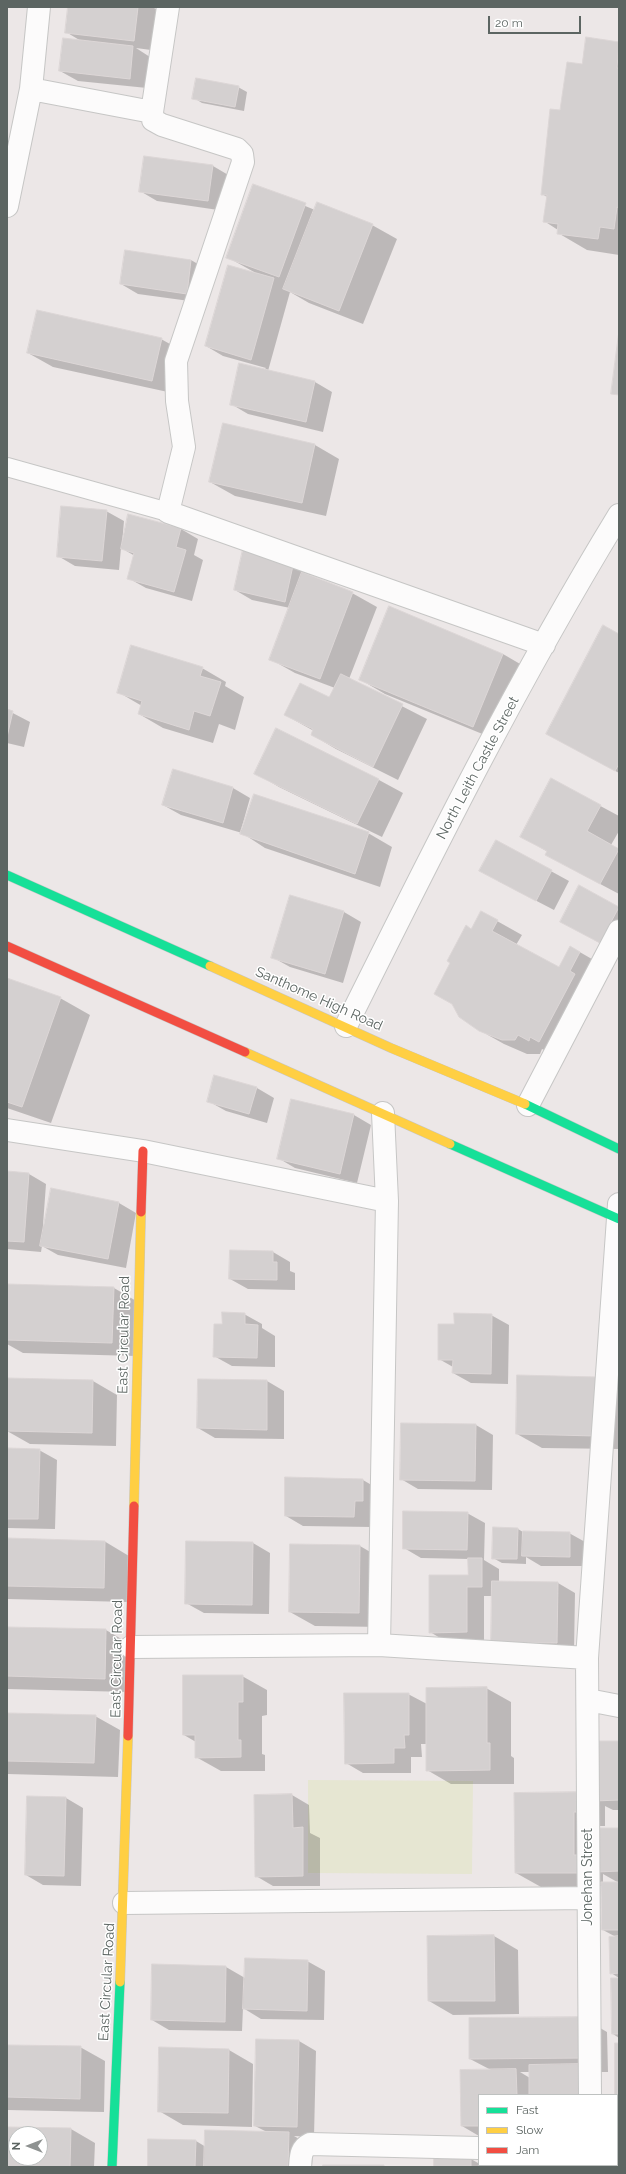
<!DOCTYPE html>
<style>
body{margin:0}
#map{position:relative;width:626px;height:2174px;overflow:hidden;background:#ece7e7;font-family:Raleway,sans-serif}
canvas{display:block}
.frame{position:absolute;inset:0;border:8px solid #5c6562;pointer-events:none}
.legend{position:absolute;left:478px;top:2094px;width:140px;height:72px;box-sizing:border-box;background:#fff;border:1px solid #bec1c0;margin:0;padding:5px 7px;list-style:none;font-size:12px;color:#5c6562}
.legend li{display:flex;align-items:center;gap:8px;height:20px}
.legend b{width:20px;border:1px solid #bec1c0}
.north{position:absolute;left:8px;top:2126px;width:40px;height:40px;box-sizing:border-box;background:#fff;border:1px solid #bec1c0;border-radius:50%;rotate:270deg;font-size:11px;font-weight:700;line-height:16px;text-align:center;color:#5c6562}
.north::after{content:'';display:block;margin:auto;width:14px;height:18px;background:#8e9291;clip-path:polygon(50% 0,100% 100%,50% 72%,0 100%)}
.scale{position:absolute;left:488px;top:16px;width:93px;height:18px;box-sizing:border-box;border:2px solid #5c6562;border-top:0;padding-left:5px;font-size:12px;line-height:14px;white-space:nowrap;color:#5c6562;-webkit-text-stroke:3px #fff;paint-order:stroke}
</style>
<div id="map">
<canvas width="626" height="2174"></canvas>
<div class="frame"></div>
<ul class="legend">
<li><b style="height:5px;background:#16e098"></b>Fast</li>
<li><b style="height:5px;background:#ffcf43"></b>Slow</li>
<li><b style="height:5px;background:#f24e42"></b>Jam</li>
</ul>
<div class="north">N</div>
<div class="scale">20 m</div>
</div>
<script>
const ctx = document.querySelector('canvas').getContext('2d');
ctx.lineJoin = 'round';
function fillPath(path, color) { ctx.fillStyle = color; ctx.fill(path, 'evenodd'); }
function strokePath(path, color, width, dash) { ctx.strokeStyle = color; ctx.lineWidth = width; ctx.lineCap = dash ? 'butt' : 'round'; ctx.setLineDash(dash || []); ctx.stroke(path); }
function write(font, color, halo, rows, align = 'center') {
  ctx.font = font + ' Raleway,sans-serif'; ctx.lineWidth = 3; ctx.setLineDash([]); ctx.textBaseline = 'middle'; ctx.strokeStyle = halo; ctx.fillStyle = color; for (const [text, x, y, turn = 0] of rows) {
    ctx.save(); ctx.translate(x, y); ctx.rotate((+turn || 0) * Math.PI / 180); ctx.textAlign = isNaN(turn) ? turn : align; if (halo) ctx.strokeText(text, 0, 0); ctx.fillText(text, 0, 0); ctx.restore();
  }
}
const green = new Path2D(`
 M308 1780 473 1781 472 1874 308 1873Z`);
const shadow = new Path2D(`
 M69 7H152L156 9 151 50 136 48 150 57 147 88 78 81 60 71 81 41 66 32Z
 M587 39 619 43V255L587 250 558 233V230L544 221 547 197 542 194 561 111 583 65Z
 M238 87 247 92 244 111 202 103 194 98Z
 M145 157 213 166 230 176 225 211 157 201 140 191Z
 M254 185 315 210 372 225 397 239 363 324 309 303 290 292 268 371 315 382 332 392 323 432 248 414 231 404 266 368 223 356 206 346 254 272 227 257Z
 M126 251 191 260 208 270 204 303 138 294 121 284Z
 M161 339 186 353 177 394 53 367 28 353Z
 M223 424 315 445 339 459 326 516 235 496 210 482Z
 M106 511 124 521 122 544 129 515 181 529 198 539 194 555 203 560 192 601 146 588 128 578 135 556 121 548 119 570 75 566 58 556Z
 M244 550 311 571 310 576 352 593 377 607 349 679 427 719 398 780 336 749 312 735 314 731 285 715 330 699 335 688 295 673 270 659 290 608 252 600 235 590Z
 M619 635V773L547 734Z
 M503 654 527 668 497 740 385 694 361 680Z
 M202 668 226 682 225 686 244 697 235 730 219 724 213 743 163 728 139 714 142 706 118 692Z
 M7 710 30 722 24 747 7 743Z
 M276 730 379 780 403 793 382 837 279 787 255 773Z
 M174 770 233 788 250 798 241 830 368 833 392 847 380 887 265 848 242 833 181 815 163 805Z
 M552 780 619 816V831L611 845 619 849V894L570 868 548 852 522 837Z
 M496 841 569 881 554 910 498 881Z
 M579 887 619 908 618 953 578 931Z
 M290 896 344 912 361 922 343 983 290 967 272 957Z
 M481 912 522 935 516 945 560 968 571 947 604 966 553 1054 542 1049 540 1054H527L504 1044 479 1030 472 930Z
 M7 979 60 998 90 1015 51 1123 7 1108Z
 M257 1088 274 1098 267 1123 226 1111 208 1101Z
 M292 1100 354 1115 371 1125 357 1183 295 1168 278 1158Z
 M7 1172 29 1174 46 1184 43 1225 119 1203 136 1213 126 1268 58 1255 42 1246 41 1252 7 1249Z
 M231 1251 273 1252 290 1262V1271L295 1273V1290L248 1289 230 1279Z
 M7 1285 114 1288 138 1302 136 1356 23 1353 7 1344Z
 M244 1314 262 1324V1328L275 1336V1367L232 1366 214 1356 223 1325Z
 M491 1315 509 1325 508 1384 471 1383 453 1373V1367L439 1359 455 1325Z
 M596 1378 619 1391V1449L542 1448 517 1434Z
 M7 1379 93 1381 117 1395 116 1446 30 1444 7 1431Z
 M267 1381 284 1391V1439L215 1438 198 1428Z
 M402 1424 476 1425 493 1435 492 1490 418 1489 401 1479Z
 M7 1449 39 1450 57 1460 55 1529 7 1528Z
 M363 1480 380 1490 371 1527 303 1526 286 1516Z
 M467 1513 485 1523 484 1560 499 1569V1582L558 1583 575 1593 574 1652 510 1651 493 1596H484V1642H447L430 1632 469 1576V1559L421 1558 404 1548Z
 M494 1528 518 1529 523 1532 569 1533 587 1543V1566H541L526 1557V1564L502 1563 493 1558Z
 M7 1539 104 1541 129 1556 128 1602 7 1599Z
 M253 1543 270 1553 269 1614 204 1613 186 1603Z
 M291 1545 360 1546 384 1560 383 1627 315 1626 290 1612Z
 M7 1628 106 1630 130 1644 129 1692 7 1689Z
 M242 1676 267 1690V1715L262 1716V1754L265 1755V1771H221L196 1757V1742L184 1735Z
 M486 1688 511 1702V1756L514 1758V1784H451L427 1770V1744H421L422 1757H411V1773H363L346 1763 408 1694 427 1704Z
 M7 1714 95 1716 120 1730 118 1777 7 1774Z
 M619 1742V1810H613L605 1806V1826H598V1829H619V1978L611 1973 616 1937 603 1930 602 1886 541 1887 516 1873 581 1793ZM603 1874 619 1883H603Z
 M292 1795 309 1805 310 1833 320 1838V1886H273L256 1876 255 1796Z
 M66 1798 83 1808 81 1886 43 1885 26 1875Z
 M494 1936 518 1950 519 2014 453 2015 429 2001Z
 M307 1961 325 1971 324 2020 261 2019 243 2008 242 2031 169 2030 152 2020 226 1967 245 1978Z
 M619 1979V2038L613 2034Z
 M583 2018 607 2032 608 2072H593L599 2095H479V2136L462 2126 491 2070 470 2059ZM520 2072H530V2078Z
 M299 2041 316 2051 314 2137 294 2136 313 2147 312 2167H149L196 2141 206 2147 267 2132 255 2126Z
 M7 2046 80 2047 105 2061 104 2112 7 2110Z
 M160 2048 229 2050 253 2064 252 2127 183 2125 159 2111Z
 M7 2128 71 2129 95 2143 94 2167H7ZM16 2134H40V2158H16Z
 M471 2159 485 2167H435Z`);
const building = new Path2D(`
 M68 7H138L134 41 65 33Z
 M586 37 619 42 617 68H619V208L617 207 614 229 600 227 598 239 557 234 558 224 543 222 547 195H541L550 109 560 110 567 62 582 64Z
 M63 38 133 46 130 79 59 71Z
 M196 78 239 86 235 107 192 99Z
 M144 156 213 165 208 201 139 192Z
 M253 184 306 203 279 277 226 258Z
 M317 202 373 224 339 311 283 289Z
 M125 250 191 260 187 294 120 284Z
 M228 265 274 278 251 360 205 346Z
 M37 310 162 338 152 381 27 353Z
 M619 331V395L611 394Z
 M239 363 315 381 306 422 230 405Z
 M223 423 315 444 302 503 209 482Z
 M61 506 107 510 102 561 57 557Z
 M128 514 181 528 176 547 186 550 174 592 127 579 134 553 121 549Z
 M243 549 294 561 285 602 234 590Z
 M302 572 353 592 320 679 269 660Z
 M389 606 503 654 473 727 359 680Z
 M603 625 619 634V764L615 771 546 734Z
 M131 645 203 667 200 676 221 682 210 716 194 711 189 730 138 714 142 701 117 693Z
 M341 674 403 704 373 767 311 735 313 729 284 715 300 683 329 697Z
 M7 709 13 711 7 737Z
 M276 728 379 779 357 824 254 774Z
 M173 769 233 787 223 823 162 805Z
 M551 778 601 805 587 831 619 849 600 884 545 855 547 851 520 837Z
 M254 794 369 832 355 874 240 834Z
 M496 840 552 870 536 901 479 871Z
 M579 885 619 907 600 943 560 922Z
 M290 895 344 911 325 974 271 958Z
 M481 911 498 920 492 931 559 967 570 946 580 952 570 971 575 974 539 1042 530 1037 529 1041 518 1035 515 1040H502L479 1031 459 1017 452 1004 434 994 450 963 447 961 466 925 471 929Z
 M7 978 61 997 22 1107 7 1102Z
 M214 1075 257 1087 249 1114 207 1102Z
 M291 1099 354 1114 340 1174 277 1159Z
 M7 1171 29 1173 24 1242 7 1241Z
 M51 1188 119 1202 108 1259 40 1246Z
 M230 1250 273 1251V1262H277V1280L229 1279Z
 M7 1284 114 1287 112 1343 7 1340Z
 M222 1312 245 1313V1324L258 1325 257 1358 213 1357 214 1324H222Z
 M454 1313 492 1314 491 1374 452 1373 453 1360H438V1324H454Z
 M517 1375 597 1377 596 1436 516 1434Z
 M7 1378 93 1380 92 1433 7 1431Z
 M198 1379 267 1380V1430L197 1428Z
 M401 1423 476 1424 475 1481 400 1480Z
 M7 1448 40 1449 38 1519H7Z
 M285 1477 363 1479V1501H355L354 1517 285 1516Z
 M403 1511 468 1512 467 1550 403 1549Z
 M493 1527 518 1528 517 1559H492Z
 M523 1531 570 1532V1557L522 1556Z
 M7 1538 105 1541 104 1588 7 1586Z
 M186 1541 253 1542 252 1605 185 1604Z
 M290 1544 360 1545 359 1613 289 1612Z
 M468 1558H482V1587H467V1632L429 1633V1575H468Z
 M492 1581 558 1582 557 1643 491 1642Z
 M7 1627 106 1629 105 1679 7 1676Z
 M183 1675H243V1702H238V1740H241V1757L195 1758V1735H183Z
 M487 1687V1743H490V1770L426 1771V1688Z
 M344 1693H409V1735H404L405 1748H394V1763L345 1764Z
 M7 1713 96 1715 94 1763 7 1761Z
 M593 1741H619V1800L594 1801Z
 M581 1792V1812H574V1855H579V1873H515L514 1793Z
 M292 1794 293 1828 303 1827V1876L255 1877 254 1795Z
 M27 1796 66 1797 64 1876 25 1875Z
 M597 1828H619V1871L597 1872Z
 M601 1882H619V1930H602Z
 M494 1935 495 2001H428L427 1936Z
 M619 1936V1973L610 1974 609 1937Z
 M245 1958 308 1960 307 2011 243 2009Z
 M152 1964 226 1966 225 2022 151 2020Z
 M611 1978H619V2034H612Z
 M583 2017 584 2058 469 2059V2018Z
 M256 2039 299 2040 297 2127 254 2126Z
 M615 2043H619V2124H617V2095H615Z
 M7 2045 81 2046 80 2099 7 2097Z
 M159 2047 229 2049 228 2113 158 2112Z
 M582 2064V2095H529V2065Z
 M516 2069 517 2095H479V2126H461L460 2070Z
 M7 2127 71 2128 70 2167H7ZM16 2134H40V2158H16Z
 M205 2130 289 2132 288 2167H204Z
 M148 2139 196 2140 195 2167H148Z
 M434 2158H471V2167H434Z
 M323 2165H384V2167H323Z`);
const lane = new Path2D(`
 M7 467 168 512`);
const street = new Path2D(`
 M31 89 152 112 168 7
 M152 112 153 120 162 125 237 149 242 154 243 162 176 361 177 401 184 447 168 512 544 645
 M7 206 31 89 39 7
 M346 1026C432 853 518 680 619 515
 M528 1105 619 931
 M7 1130 143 1151 387 1201
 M379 1645 387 1201 383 1113
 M131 1647 379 1645 587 1658
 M588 1700 619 1706
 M124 1903 588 1898
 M590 2095 587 1658 619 1204
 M617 2151H619
 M300 2167C301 2157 300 2149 310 2144L479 2148
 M590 2167V2165`);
const fast = new Path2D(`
 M7 875 210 966
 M525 1104 619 1149
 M450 1144 619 1219
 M112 2167 120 1982`);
const slow = new Path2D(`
 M210 966 391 1048 525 1104
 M245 1052 450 1144
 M134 1506 141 1212
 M120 1982 128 1736`);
const jam = new Path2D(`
 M7 946 245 1052
 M141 1212 143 1151
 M128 1736 134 1506`);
const streetNames = [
 ["North Leith Castle Street",478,768,-62],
 ["Santhome High Road",319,999,24],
 ["East Circular Road",124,1335,-89],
 ["East Circular Road",117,1659,-89],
 ["Jonehan Street",588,1877,-90],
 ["East Circular Road",107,1982,-87]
];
fillPath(green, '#e6e6d2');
fillPath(shadow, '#0003');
fillPath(building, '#d4d0d0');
strokePath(building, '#dcd6d6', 1);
strokePath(lane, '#c6c6c5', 20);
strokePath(street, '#c6c6c5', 24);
strokePath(fast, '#c6c6c5', 10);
strokePath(slow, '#c6c6c5', 10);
strokePath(jam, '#c6c6c5', 10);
strokePath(lane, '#fcfbfb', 18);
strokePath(street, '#fcfbfb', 22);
strokePath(fast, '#16e098', 9);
strokePath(slow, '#ffcf43', 9);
strokePath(jam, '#f24e42', 9);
write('14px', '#5c6562', '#fff', streetNames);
</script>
